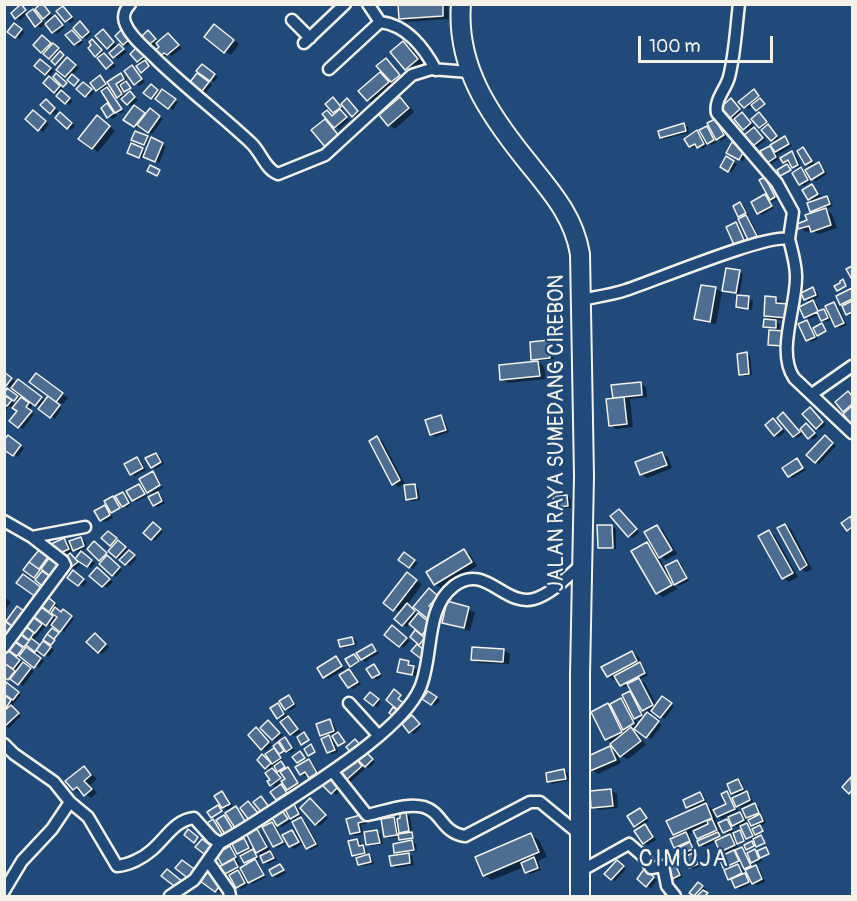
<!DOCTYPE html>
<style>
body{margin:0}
#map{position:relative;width:857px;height:901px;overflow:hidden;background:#1f4a7a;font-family:Pangolin,sans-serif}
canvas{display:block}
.frame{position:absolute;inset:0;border:6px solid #f4f1e8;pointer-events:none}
.scale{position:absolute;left:638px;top:36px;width:135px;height:27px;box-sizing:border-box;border:3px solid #f4f1e8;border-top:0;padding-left:8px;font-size:18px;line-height:21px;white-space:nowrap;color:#f4f1e8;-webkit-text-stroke:4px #1f4a7a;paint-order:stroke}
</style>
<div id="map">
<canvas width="857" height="901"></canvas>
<div class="frame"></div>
<div class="scale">100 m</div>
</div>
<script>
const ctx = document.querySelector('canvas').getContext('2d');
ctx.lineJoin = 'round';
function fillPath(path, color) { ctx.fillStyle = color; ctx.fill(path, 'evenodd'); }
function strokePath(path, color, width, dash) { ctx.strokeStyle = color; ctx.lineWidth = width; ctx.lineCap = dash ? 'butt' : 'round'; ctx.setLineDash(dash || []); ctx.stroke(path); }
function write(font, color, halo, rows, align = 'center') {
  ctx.font = font + ' Pangolin,sans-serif'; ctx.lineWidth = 4.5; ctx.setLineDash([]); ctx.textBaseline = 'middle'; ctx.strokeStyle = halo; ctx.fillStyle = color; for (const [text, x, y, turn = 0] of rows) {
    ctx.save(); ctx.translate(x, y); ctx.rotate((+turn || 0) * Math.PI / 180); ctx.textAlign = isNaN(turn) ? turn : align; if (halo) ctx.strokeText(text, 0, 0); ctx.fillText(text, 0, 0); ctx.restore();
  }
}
const shadow = new Path2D(`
 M422 4H448L449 19 406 22 400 18Z
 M42 5 53 16 47 20 37 14 45 24 40 28 27 14 20 20 16 18 21 6 29 14 33 11 43 17Z
 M63 7 75 20 70 23 58 11Z
 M56 17 65 27 57 34 53 32Z
 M80 23 92 34 86 39 83 37Z
 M14 25 24 32 20 39 9 32Z
 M220 30 239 44 231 55 206 37Z
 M103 31 118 47 123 48 127 52 118 59 111 53 113 51 108 48Z
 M72 32 83 42 79 46 75 44Z
 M148 32 159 42 169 35 182 48 172 56 168 54 162 59 158 57 162 47 158 42 151 48 147 46Z
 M117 36 134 40 127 46Z
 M46 39 65 56 57 65 35 45Z
 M92 41 116 66 111 70 96 55Z
 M403 43 409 46 423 63 412 72 406 69Z
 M139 48 149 57 144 61 150 67 143 72 142 63 138 61Z
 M386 60 403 77 395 83 390 80 394 86 374 103 368 100 381 74 388 78Z
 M71 61 79 68 72 75 80 82 76 85 66 76Z
 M44 63 54 71 50 76 36 65Z
 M132 67 145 82 139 86 126 72Z
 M206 68 218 77 214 82 211 80Z
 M121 75 125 77 127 81 125 82 131 89 126 92 120 89 126 97 130 93 138 100 131 106 118 96 111 85Z
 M100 77 105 81 100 78 99 81 108 86 106 88 111 91 124 111 120 114 113 109 117 116 112 119 103 108 107 105 115 109 103 91 101 92 97 90 92 83Z
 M201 77 212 85 203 96 200 94Z
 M53 80 63 89 61 91 73 101 69 105 55 92Z
 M87 86 94 92 90 97 86 95Z
 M155 88 178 102 173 110 146 93Z
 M754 91 762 98 760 100 765 105 759 111 753 105 748 109 745 107Z
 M333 99 337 101 349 120 339 129 335 126 327 112 333 117 336 114 327 104Z
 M400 99 406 102 414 112 395 129 389 125 381 115Z
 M348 100 361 114 356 118 353 116Z
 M731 100 754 126 752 128 758 131 766 140 757 147 754 145 750 133 731 116Z
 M50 103 58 111 54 115 51 113Z
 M138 109 147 115 154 112 163 119 152 134 140 126 138 128 135 126Z
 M37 114 49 124 43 132 39 129Z
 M759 114 781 140 785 138 788 140 792 146 777 155 779 159 771 164 768 162 762 152 777 143 760 127Z
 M64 116 75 126 71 130 67 127Z
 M103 121 115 131 98 152 92 148Z
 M715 121 719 123 727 137 721 141 714 137 717 142 712 145 705 142 707 146 702 149 698 146 694 148 690 146 697 132 704 135 707 127 713 131Z
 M684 125 688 127 689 133 665 139 661 137Z
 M147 137 166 146 159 163 144 156 143 159 132 155 142 149 147 151 149 146 137 142Z
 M733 144 748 153 743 161 728 153Z
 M803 149 807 151 816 166 819 164 822 166 827 174 816 181 807 176 810 182 804 186 800 184 799 170 791 163 788 164 784 162 792 153 796 155 801 167 799 168 805 172 812 168 806 164Z
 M726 158 737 164 732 172 722 167Z
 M765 179 768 181 778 199 771 202 774 208 762 215 758 213 753 203 768 195Z
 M812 185 815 188 821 196 814 200 815 201 827 197 830 199 833 206 825 209 832 214 837 228 818 234 811 230 806 232 800 228 816 213 811 211 814 202 809 199Z
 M740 204 744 206 749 215 746 216 750 219 760 238 753 241 750 239 744 218 740 216Z
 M735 224 739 226 747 243 739 246 735 244Z
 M739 272 743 274 739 297 753 300 752 310 737 307 738 294 724 290Z
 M702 286 716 289 722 292 716 324 702 322 696 318Z
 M813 289 817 291 819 297 811 301 817 304 820 312 824 310 831 314 834 303 838 306 847 325 840 328 836 326 833 319 826 322 823 320 820 314 809 319 805 317 811 303 805 299Z
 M852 290V315L851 316 847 314 838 297Z
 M776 299 782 302 793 321 771 319 765 316Z
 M807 321 810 323 813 329 822 325 826 332 819 335 815 333 818 339 811 342 807 340Z
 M776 322 780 324 779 332 787 348 769 344 771 328 764 326Z
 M549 342 553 344 554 359 536 361 533 359Z
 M746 354 750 356 752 375 744 376 741 374Z
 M538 362 544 366 546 379 508 383 502 379Z
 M4 374 17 383H22L46 401 52 400 62 408 55 419 34 403 29 410 34 414 23 429 19 427 11 421 19 411 9 406 4 413V396L17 405 19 402 6 392 4 394V388L21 399 24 395 4 383Z
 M42 378 68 398 63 404 57 401Z
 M640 384 646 387 647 397 630 399 633 427 616 429 610 425 614 400 613 386Z
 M848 393 852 396V423L845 414 847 413 844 411Z
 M813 411 826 424 820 430 817 428Z
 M783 414 800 431 806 425 818 436 813 440 805 432 798 438 794 436Z
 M440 417 444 419 449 432 435 437 432 434Z
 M774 420 785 432 779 437 775 435Z
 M4 436 24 448 18 457 4 448Z
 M377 438 383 442 405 484 399 487 393 483Z
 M828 439 836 446 819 464 816 462Z
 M156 454 160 456 164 464 155 469 152 467Z
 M662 454 668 457 672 468 647 478 641 474Z
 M137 459 141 461 146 470 135 476 132 474Z
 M797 460 806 470 793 478 784 469Z
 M153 473 156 475 161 483 148 492 143 489 147 496 136 502 133 500 139 486 147 490Z
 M414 485 418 487 420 500 411 501 407 499Z
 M162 486 163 488 155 492 161 495 165 503 158 507 154 505V495L150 493Z
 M123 493 126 496 131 505 126 508V503L122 505 119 504 121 506 112 512 109 510 113 518 105 522 101 520 105 506 111 510 113 498 120 502Z
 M567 496 571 499V508L559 509 556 507Z
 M619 511 639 532 633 538 629 536Z
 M851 517 852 518V532L848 530Z
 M785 525 791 529 812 569 807 572 801 569Z
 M157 526 163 532 155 541 152 538Z
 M612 526 616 529V549H603L599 547Z
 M657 526 663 530 677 554 666 560 658 555 665 568 677 561 681 564 689 581 679 586 673 582 677 589 663 597 657 593 633 552 647 544 656 549Z
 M769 532 775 536 798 577 789 582 783 578Z
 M112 535 137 558 130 566 117 557 114 547 111 545Z
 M64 539 69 543 81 539 85 541 87 548 78 552 70 548 72 552 63 556 52 548Z
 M98 545 109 555 108 557 122 570 116 577 100 559Z
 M464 551 470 554 477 566 441 588 435 584Z
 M39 552 51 560 38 579 25 570Z
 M85 555 95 563 91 568 77 558Z
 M408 556 418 563 413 569 400 560Z
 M74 557 80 565 75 569 65 560Z
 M101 571 113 582 107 588 91 576Z
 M77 574 87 582 83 587 69 577Z
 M413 578 422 584 407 605 434 627 424 638 427 641 424 645 412 636 418 629 410 623 407 627 403 625 396 619 401 613 385 603Z
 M435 594 443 600 434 611 415 607Z
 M4 597 11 602 5 610H4Z
 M45 597 58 606 56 610 62 614 67 613 74 619 64 632 52 624 50 626 47 624 33 641 41 646 47 645 54 650 49 657 40 651 37 656 44 661 39 668 22 656 19 660 34 671 23 686 4 674V656L10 648 5 645 4 635 13 641 4 632V615L9 619 21 610 26 614 17 626 8 621 6 623 19 632Z
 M448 603 475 612 470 631 443 622Z
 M395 629 410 641 403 648 386 635Z
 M99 637 109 647 102 654 99 652Z
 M352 638 356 640 357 645 345 648 341 646Z
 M372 646 379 653 365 662 362 659Z
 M504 650 510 654 509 664 479 663 473 659Z
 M632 652 638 656 648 675 639 680 645 683 657 706 666 700 674 706 665 719 654 711 648 715 662 725 651 739 634 728 646 745 628 759 621 756 613 743 606 739 608 705 613 708 621 699 628 703 630 692 635 696 629 685 625 687 621 685 617 678 614 680 608 676ZM641 709 648 713 645 717ZM645 717 639 726 635 718 639 720Z
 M336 658 345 669 328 679 325 677Z
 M408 662 412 665V667L417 670 416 676 398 671Z
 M374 666 382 676 377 680 373 677Z
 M349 670 353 673 361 684 353 689 349 687Z
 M4 683 21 695 11 707 21 716 9 728 4 726 9 708 4 705Z
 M429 693 440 700 435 706 424 699Z
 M374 696 381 702 377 707 373 705Z
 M289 697 297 706 289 711 286 709Z
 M278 705 301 732 295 736 291 734 284 721 278 717Z
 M412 717 422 726 414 734 410 732Z
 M330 721 334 723 337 733 345 743 341 746 332 734 327 736 333 739 338 752 332 754 328 752 327 738 321 735Z
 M268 722 283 735 276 741 273 739Z
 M256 729 272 745 266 751 262 749Z
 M285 739 295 750 291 753 286 751 279 755 283 761 281 763 286 769 291 771 301 785 292 791 283 781 278 784 285 788 290 795 280 801 277 799 278 788 271 785V770L266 767 263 756 272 762 274 750 280 754 275 746 279 744 285 747ZM274 765 278 771H281L287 779 284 781 276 772 270 769Z
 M610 748 616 752 621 763 598 774 592 770 586 759Z
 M369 755 375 762 369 768 366 766Z
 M309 760 313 763 320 775 314 779 308 774 305 776 301 774Z
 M359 763 365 769 349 783 345 781Z
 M84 767 97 779 90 785 97 793 91 798 82 791 80 793 74 789Z
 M564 771 568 773 569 780 552 784 549 781Z
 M329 778 342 789 336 795 332 792Z
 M738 780 742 782 745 791H744L750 795 753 802 741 808 735 804 738 811 722 819 714 814 720 832 717 833 724 839 730 836 737 840 741 833 745 841 740 843 735 841 738 847 725 853 721 851 717 841 704 847 701 845 702 840 698 838 695 831 689 834 693 843 690 844 696 851 691 853 697 857 701 866 694 869 690 867 685 855 679 854 675 847 678 837 674 834 693 810 687 807 700 794 704 796 707 802 704 804 712 808 713 811 728 805 727 793 733 799 739 797 732 793Z
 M611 790 617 794 618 808 599 810 592 807Z
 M222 793 226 795 233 806 227 810 223 807 216 796Z
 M310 800 328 818 320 826 316 824Z
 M292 802 296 804 302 816 300 818 305 821 319 846 311 850 307 848 296 821 291 818Z
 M755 805 759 807 762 815 760 816 764 818 766 823 759 826 763 832 758 835 753 832 756 839 761 837 765 844 758 847 754 839 751 840 747 838 741 825 737 827 731 824 734 831 728 834 724 832 727 820 733 824 740 814 744 816 747 822 744 823 752 830 757 828 752 825V820L747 817Z
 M236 808 240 810 248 824 239 829 232 825 237 833 231 837 223 832 225 836 221 839 217 836 213 821 221 826 224 817 232 821Z
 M640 810 649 821 643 825 649 828 656 840 648 845 644 843 640 829 635 825Z
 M281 811 291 821 282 827 278 825Z
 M406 814 410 816 413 838 402 840 400 837 389 838 385 836 393 819 399 822Z
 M368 818 369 823 361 825 363 834 355 836 352 833 348 820Z
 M272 824 276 826 285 844 277 848 274 846Z
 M257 831 261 833 270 849 267 851 274 855 277 860 268 864 264 862V856L257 852Z
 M292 831 296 833 302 844 294 849 290 846Z
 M377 831 381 834 383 844 371 846 367 844Z
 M531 835 539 840 547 857 538 861 541 870 530 874 526 872 524 867 492 880 484 875Z
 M244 840 256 853 259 859 256 861 259 863 266 877 253 884 245 880 248 885 241 889 237 887 230 874 226 877 222 875 224 866 217 853 219 854 230 847 234 850 240 866 232 862 231 864 240 869 237 871 246 876 249 864 238 853Z
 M357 840 361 843 362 847 366 849 368 856 372 858 374 864 363 866 359 864 358 857 353 855Z
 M412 842 416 844 417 851 406 853 412 856 414 865 396 868 392 865 402 855 396 852Z
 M766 848 769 855 761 858 762 861 756 864 750 860 753 868 760 869 765 882 757 885 753 883 740 889 736 887 726 871 729 869 725 867 734 852 739 855 742 849 747 854ZM743 863 749 870 752 880 750 881 742 868 737 865Z
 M621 864 626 869 615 881 612 879Z
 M280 866 286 873 277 878 273 875Z
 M674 866 678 868 683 877 677 880 673 878Z
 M648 874 657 880 651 888 647 886Z
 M203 881 224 887 219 893Z
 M702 886 706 889 704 892 710 896H697L691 893Z`);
const building = new Path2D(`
 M21 4 26 10 15 19 11 13Z
 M40 4H43L50 13 43 19 35 9Z
 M398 4H443V16L399 19Z
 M63 6 72 17 65 22 56 11Z
 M33 9 42 21 35 27 26 14Z
 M55 15 63 25 52 33 45 24Z
 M80 21 89 32 82 38 73 28Z
 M14 23 22 29 15 38 7 32Z
 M214 24 234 40 224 53 204 37Z
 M123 28 132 37 123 45 115 36Z
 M103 29 114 42 107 49 95 36Z
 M72 30 81 40 74 45 65 35Z
 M148 30 156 39 146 47 139 39Z
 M168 33 179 45 167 55 164 53 158 58 153 52 159 47 156 43Z
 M42 35 51 43 41 53 33 45Z
 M92 39 102 50 95 57 88 48 91 45 89 42Z
 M403 41 418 59 405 70 390 52Z
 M53 43 59 48 49 59 43 54Z
 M119 44 124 49 113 58 109 53Z
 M138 46 146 55 137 62 130 54Z
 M60 51 64 55 55 65 51 61Z
 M104 53 113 63 106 69 97 58Z
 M67 57 76 65 65 77 56 70Z
 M386 58 400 75 391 82 376 66Z
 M40 59 51 68 45 75 34 66Z
 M145 60 149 66 141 73 136 66Z
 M202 64 215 74 210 81 196 71Z
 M132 65 142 79 134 85 124 71Z
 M380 72 389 82 367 101 358 91Z
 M56 73 67 83 63 87 53 77Z
 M121 73 124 79 116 84 122 94 117 98 107 82Z
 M197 73 209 82 199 95 187 86Z
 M72 74 79 80 74 86 67 80Z
 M100 75 106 84 96 91 90 83Z
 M49 76 60 86 54 93 43 83Z
 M126 81 131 88 124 92 120 85Z
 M83 82 92 89 85 97 76 89Z
 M151 84 158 90 151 99 143 93Z
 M107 87 122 109 115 113 101 91Z
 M162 89 176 99 168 109 155 99Z
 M754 89 759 96 744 108 738 102Z
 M61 90 70 98 65 104 56 96Z
 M130 91 135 97 127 105 121 99Z
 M333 97 341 107 333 113 325 104Z
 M400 97 409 108 388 126 379 115Z
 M347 98 358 111 352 117 341 104Z
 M731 98 740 109 730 118 721 107Z
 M760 98 765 104 756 111 751 105Z
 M46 99 55 108 50 114 40 105Z
 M107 103 114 113 107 118 101 108Z
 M134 105 145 113 134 127 123 120Z
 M150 108 160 116 148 133 137 125Z
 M340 109 347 117 334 128 322 114 327 110 332 116Z
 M33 110 46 121 38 131 25 119Z
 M60 112 72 123 67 129 55 118Z
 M742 112 751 123 743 130 734 119Z
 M759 112 767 122 759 128 751 119Z
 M97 115 110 126 92 149 78 139Z
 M325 119 340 137 326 148 311 130Z
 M715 119 724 135 716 140 707 123Z
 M684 123 686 131 660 138 658 131Z
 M768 124 777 136 771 141 761 130Z
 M707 126 714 140 707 144 699 130Z
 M754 127 763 138 753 146 744 135Z
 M697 130 704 144 697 148 695 144 689 147 684 139Z
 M135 131 148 136 144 145 131 140Z
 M785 136 789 144 775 152 770 145Z
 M151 137 163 143 155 162 143 157Z
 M732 142 745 149 739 160 726 153Z
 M131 143 143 148 139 158 127 153Z
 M770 146 776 157 767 163 760 151Z
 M803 147 812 161 805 165 797 151Z
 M792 151 798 165 792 168 788 160 783 163 780 158Z
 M726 156 734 161 728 172 720 167Z
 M819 162 824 172 811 180 805 170Z
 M787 164 791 170 780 176 777 170Z
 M150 165 160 170 157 176 147 171Z
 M801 167 808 180 799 185 792 173Z
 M765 177 775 197 770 200 759 180Z
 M812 184 818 194 808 200 802 190Z
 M765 194 772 206 757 214 751 202Z
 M827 196 830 204 810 212 807 203Z
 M740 202 746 213 738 217 733 206Z
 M826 208 831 225 811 232 809 226 798 229 797 224 807 220 805 215Z
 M746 215 757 236 748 240 738 219Z
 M736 222 744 240 734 245 726 227Z
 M852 266V277L851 278 846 269Z
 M726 268 740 270 736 293 722 291Z
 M843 279 846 286 837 291 834 286 840 283V281Z
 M701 285 716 287 710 322 694 319Z
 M813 287 816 295 804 300 801 293Z
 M852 288V299L840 305 836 296Z
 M737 295 749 296 748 309 736 307Z
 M765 296 776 297V303L788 304 787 318 764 316Z
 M813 300 818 311 824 309 828 318 821 321 817 312 804 318 799 307Z
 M852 301V312L846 315 842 306Z
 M834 302 844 323 835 327 825 306Z
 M764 319 776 320V328L763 327Z
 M807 320 815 337 806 341 798 324Z
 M822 323 826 331 817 336 813 328Z
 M769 330 785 331 783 346 768 345Z
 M549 340 550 358 531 360 530 342Z
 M747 352 749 374 739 375 737 354Z
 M538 361 540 376 500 380 499 365Z
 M4 372 12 378 6 386 4 385Z
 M36 373 63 393 56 402 29 382Z
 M18 379 42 397 35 406 11 388Z
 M641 382 642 395 613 398 611 385Z
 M7 388 18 396 14 401 4 394Z
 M848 391 852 396V404L843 412 835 402Z
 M4 395 12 400 7 406 4 405Z
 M48 396 60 405 50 418 38 409Z
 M21 397 29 403 26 407 32 411 18 428 9 421 17 411 12 408Z
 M624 397 627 424 609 426 606 399Z
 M852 406V425L843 414Z
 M810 407 823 422 816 429 802 414Z
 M783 412 800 432 793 437 777 418Z
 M441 415 446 430 430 435 425 420Z
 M773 418 782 429 774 436 765 425Z
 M806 423 815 433 808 439 800 429Z
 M8 435 21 445 13 456 4 450V440Z
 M825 435 833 443 815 463 806 455Z
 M377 436 400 480 392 485 369 441Z
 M662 452 667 465 640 475 635 462Z
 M156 453 161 462 151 468 145 458Z
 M137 457 143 468 130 475 124 464Z
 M797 458 803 468 788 477 782 468Z
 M153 471 160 485 147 493 139 479Z
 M139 484 145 494 132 501 126 491Z
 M415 484 417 498 406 500 404 485Z
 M123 492 129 503 122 507 115 496Z
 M158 492 162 501 153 506 148 497Z
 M567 495 568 506 554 507 553 496Z
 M113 496 120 508 111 513 104 501Z
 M105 505 110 515 100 521 94 511Z
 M619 509 637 529 628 537 610 516Z
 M851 516 852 527 847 531 841 523Z
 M153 522 161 529 151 540 143 533Z
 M785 524 807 565 800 570 777 528Z
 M597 525H612L613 548H598Z
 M657 525 672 550 659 558 644 532Z
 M769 530 793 573 782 579 758 536Z
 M108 531 117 538 110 546 101 538Z
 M81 537 84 546 73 551 69 541Z
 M64 538 69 549 58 554 55 547 51 549 49 545Z
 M118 540 126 547 116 558 108 551Z
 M94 541 107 553 99 561 87 549Z
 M647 542 672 585 656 594 631 551Z
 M464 549 472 562 434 585 426 572Z
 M39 550 48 557 39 569 29 562Z
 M129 550 135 555 125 565 119 560Z
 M81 551 92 560 87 567 75 559Z
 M404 552 415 560 409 568 398 560Z
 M70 553 78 562 70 568 63 560Z
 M107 555 120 567 112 576 99 564Z
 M49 558 61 567 53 578 41 569Z
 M677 560 687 578 674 585 665 566Z
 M29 562 40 570 34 578 23 570Z
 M97 567 110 579 102 587 89 576Z
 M73 570 84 579 78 586 67 578Z
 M42 571 53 579 46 589 35 580Z
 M407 572 417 580 393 611 383 603Z
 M23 574 42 588 36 597 16 583Z
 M429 588 438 596 429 606 435 611 428 619 413 607Z
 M45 595 55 603 49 612 39 604Z
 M447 601 469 607 464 628 442 623Z
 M407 603 415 611 402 626 394 619Z
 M38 605 53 616 46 626 31 614Z
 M17 606 24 611 12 626 6 621Z
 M55 607 61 612 63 609 72 616 60 632 51 625 57 617 51 613Z
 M418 613 431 624 422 635 409 624Z
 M30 615 42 624 35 633 23 624Z
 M4 621 13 627 7 636 4 634Z
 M23 625 34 633 29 640 18 631Z
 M392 625 407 638 399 647 384 635Z
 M52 628 59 633 54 639 47 634Z
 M415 630 425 638 419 645 410 637Z
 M17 632 29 641 24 647 12 639Z
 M95 633 106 644 98 653 86 642Z
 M47 634 55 640 51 645 43 640Z
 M352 637 354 644 340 647 338 640Z
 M31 638 40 645 35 652 26 645Z
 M12 640 23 648 17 656 6 648Z
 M43 641 51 647 44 656 36 650Z
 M372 644 376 651 361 660 356 653Z
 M417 644 426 652 420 658 411 651Z
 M26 647 41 658 34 668 19 656Z
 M472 647 504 649 503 662 471 660Z
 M7 650 20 660 13 669 4 663V653Z
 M632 651 637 661 607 677 601 667Z
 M354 654 359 661 350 667 345 659Z
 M336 656 342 666 323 678 317 668Z
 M400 659 409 661 408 665 414 666 412 675 397 672Z
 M23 662 31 668 18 685 10 679Z
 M640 662 645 673 620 686 614 676Z
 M4 663 15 671 8 680 4 677Z
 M374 664 380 674 372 678 366 669Z
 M349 669 358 682 348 688 339 675Z
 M639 678 653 705 642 711 627 684Z
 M6 682 19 692 13 700 4 694Z
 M394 689 401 695 398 699 404 703 398 710 386 700Z
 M428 691 437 697 431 705 422 699Z
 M630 691 642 715 634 719 622 695Z
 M370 692 379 699 373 706 364 699Z
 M4 695 11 700 6 708 4 707Z
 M289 695 294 704 285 710 279 701Z
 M662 696 672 703 660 718 651 711Z
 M621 698 634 723 623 730 610 704Z
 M278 703 284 714 277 719 270 708Z
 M608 703 622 732 605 740 591 712Z
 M11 705 19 713 4 727V711Z
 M393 707 399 712 395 717 389 713Z
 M647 712 659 721 646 738 634 729Z
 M412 715 420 724 409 733 402 724Z
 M288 716 298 729 290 735 280 722Z
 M330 719 334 731 320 736 316 724Z
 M268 720 280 733 272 740 260 728Z
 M256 727 269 742 261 750 248 735Z
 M631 727 641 741 620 757 610 744Z
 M304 732 309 740 301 745 297 737Z
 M338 732 345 742 338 746 332 736Z
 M329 735 335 750 327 753 321 739Z
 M285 737 292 748 286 752 279 741Z
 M355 739 361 746 352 754 346 747Z
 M278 742 284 751 279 754 273 746Z
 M311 744 315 752 308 756 304 749Z
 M610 746 616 760 590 771 584 758Z
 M274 748 281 758 272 764 265 754Z
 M300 751 305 758 297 763 292 757Z
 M365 751 373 759 365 767 357 759Z
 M262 754 271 763 265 769 257 760Z
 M309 759 317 773 309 778 305 772 300 775 295 767Z
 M356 759 362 766 344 782 338 775Z
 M281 761 285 767 277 772 274 766Z
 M84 766 91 775 84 781 92 789 84 796 77 787 73 790 65 781Z
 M288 767 298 783 287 790 281 781 285 779 280 772Z
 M272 768 281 778 270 786 267 781 270 780 265 773Z
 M564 769 566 779 547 782 546 773Z
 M329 776 339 786 331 794 321 784Z
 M851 777 852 790 849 794 842 787Z
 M738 779 743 789 731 794 727 784Z
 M281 784 287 793 276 800 270 792Z
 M611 789 613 806 591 808 590 791Z
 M222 791 230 804 222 808 214 796Z
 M727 791 735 809 717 817 713 810 726 804 721 794Z
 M747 791 750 800 736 807 732 798Z
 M700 792 704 800 686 808 683 800Z
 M261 796 269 807 262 813 253 802Z
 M310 798 326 815 315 825 300 808Z
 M292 800 299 814 290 819 283 805Z
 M248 801 258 813 249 820 240 808Z
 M706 803 712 818 673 835 666 821Z
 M755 803 759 813 746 818 742 809Z
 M218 805 222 811 211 818 207 812Z
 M236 806 245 821 235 828 225 813Z
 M640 808 647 818 634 827 627 816Z
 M281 809 288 819 277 826 271 816Z
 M406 812 409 831 399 833 397 819 400 818V814Z
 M740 812 744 820 732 826 728 817Z
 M364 814 366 821 358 823 360 832 350 834 346 819Z
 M760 814 763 821 751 826 748 820Z
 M224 815 234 831 226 836 216 820Z
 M301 817 316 844 306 849 292 822Z
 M394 817 397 835 384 837 381 819Z
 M213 819 222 834 216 838 207 823Z
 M712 819 717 830 697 839 693 831 708 824 707 821Z
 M727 819 732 829 723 833 718 823Z
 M272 822 283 842 273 847 262 827Z
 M747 823 753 836 746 839 740 826Z
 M645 824 653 837 643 844 634 831Z
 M760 825 763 831 755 835 752 829Z
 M188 829 198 837 194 843 184 835Z
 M257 829 267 847 256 853 247 835Z
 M292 830 299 842 289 847 282 835Z
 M377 830 380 843 366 845 364 832Z
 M740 830 744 841 737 844 733 833Z
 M412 832 413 838 399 840 398 834Z
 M686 832 690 841 674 848 670 839Z
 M718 832 720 836 699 846 697 841Z
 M531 833 539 852 483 876 475 857Z
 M730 834 735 845 720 852 715 841Z
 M761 835 765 843 756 847 753 839Z
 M244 838 249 848 237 854 232 844Z
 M202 839 215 849 208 857 195 847Z
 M357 839 359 846 363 845 365 853 352 856 348 841Z
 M412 840 414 850 394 853 393 844Z
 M752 841 754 846 746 850 744 845Z
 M690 842 693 849 678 855 676 849Z
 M230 846 236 857 222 865 216 854Z
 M742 847 751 866 744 869 735 850Z
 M766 847 769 854 760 858 757 851Z
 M253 849 257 857 244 863 240 856Z
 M755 849 759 859 751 863 747 853Z
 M734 850 739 861 723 868 719 857Z
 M270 851 274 858 263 863 260 856Z
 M409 853 410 863 391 866 389 856Z
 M693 853 698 864 689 868 684 857Z
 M369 854 371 862 358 865 356 858Z
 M534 857 538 868 525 873 521 863Z
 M234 859 238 867 221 876 217 868Z
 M255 859 264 875 248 883 240 868Z
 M182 860 197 871 190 880 175 868Z
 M617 860 624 866 611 880 604 874Z
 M280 864 284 870 272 876 269 870Z
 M675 864 680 875 672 879 667 867Z
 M738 864 742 873 728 880 724 870Z
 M756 865 762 879 752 884 745 870Z
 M167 869 183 882 178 889 161 876Z
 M644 869 654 877 646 887 637 879Z
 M238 870 245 883 236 888 229 875Z
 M207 872 221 884 215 892 200 881Z
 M745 873 749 882 735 888 731 879Z
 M698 882 703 886 694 896 689 893Z
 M703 890 708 893 705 896H697Z`);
const street = new Path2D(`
 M130 4C124 11 122 17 126 25 132 39 147 49 157 60 187 89 220 114 251 143 261 152 265 169 278 174L325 155 412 75 431 69 469 72
 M368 4 380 22
 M739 4C736 28 735 54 729 77 726 89 714 100 717 113L777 183 793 212 789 239
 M292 20 310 38
 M304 43 345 4
 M329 69 380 22C407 25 424 48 436 70
 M580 300C595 297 611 295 626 290 654 281 768 233 789 239 792 251 796 264 796 276 797 305 776 352 794 378L852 433
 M812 394 852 366
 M4 521 32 537 63 561 65 565 4 647
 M32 537 85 527
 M349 703 378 735
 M4 744 14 754 54 782 70 802 88 817 117 866C129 865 143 858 152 850 166 838 175 820 194 818L212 838 220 843C243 831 264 816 286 802 322 778 403 728 420 688 434 656 424 609 454 586 485 562 504 607 534 599 552 594 568 576 582 564
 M333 772 367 815C384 812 406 802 424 807 443 813 441 832 465 836L530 802H540L579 834
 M208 861 229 891 230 896
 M579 872 629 844 644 857 651 868 663 866 667 886 675 896
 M4 891 22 861 52 829 70 802
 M170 896 194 880 220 843`);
const highway = new Path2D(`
 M461 4C456 66 489 114 526 160 550 190 574 216 580 254L584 476 580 675V896`);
const streetNames = [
 ["JALAN RAYA SUMEDANG CIREBON",558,433,-90]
];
const quarterNames = [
 ["CIMUJA",684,860]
];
fillPath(shadow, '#0007');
fillPath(building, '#4d6e92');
strokePath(building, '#f4f1e8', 1.5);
strokePath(street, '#f4f1e8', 15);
strokePath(highway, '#f4f1e8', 22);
strokePath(street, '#1f4a7a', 10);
strokePath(highway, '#1f4a7a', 18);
write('21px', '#f4f1e8', '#1f4a7a', streetNames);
ctx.letterSpacing = '1.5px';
write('24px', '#f4f1e8', '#1f4a7a', quarterNames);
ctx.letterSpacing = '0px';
</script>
